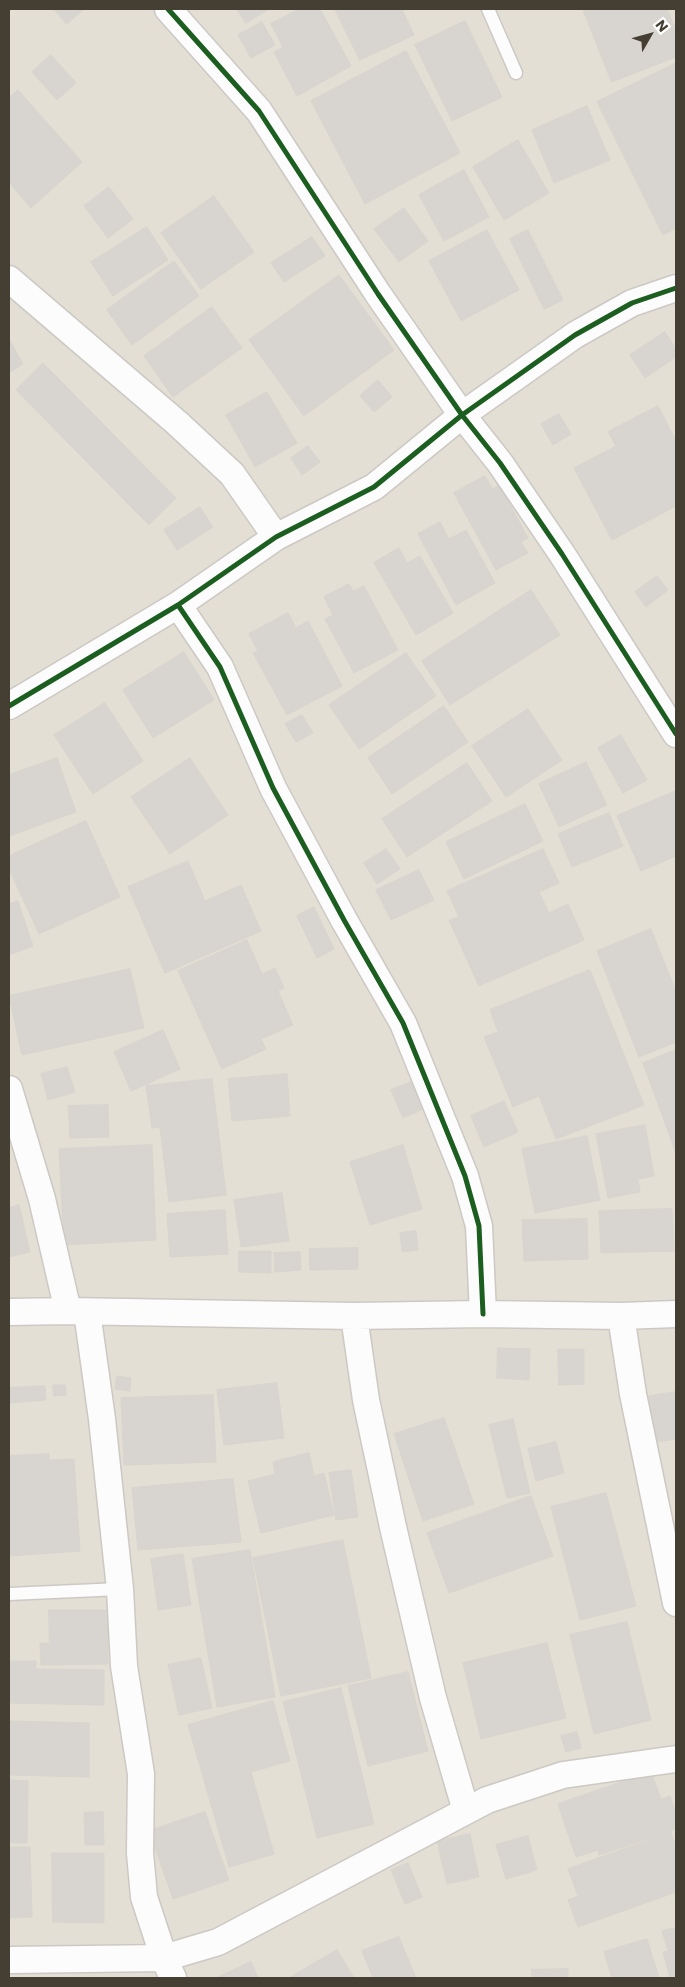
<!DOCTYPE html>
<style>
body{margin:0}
#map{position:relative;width:685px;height:1987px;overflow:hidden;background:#f0ede8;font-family:Poppins,sans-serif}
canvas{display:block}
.frame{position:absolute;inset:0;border:10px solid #453e33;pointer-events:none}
.north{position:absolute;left:625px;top:10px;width:50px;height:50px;-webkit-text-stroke:4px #fff;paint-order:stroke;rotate:52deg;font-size:14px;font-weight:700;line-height:20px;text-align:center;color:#453e33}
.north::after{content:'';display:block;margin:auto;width:18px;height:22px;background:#453e33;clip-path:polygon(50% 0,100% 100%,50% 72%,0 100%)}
</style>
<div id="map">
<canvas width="685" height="1987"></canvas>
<div class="frame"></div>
<div class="north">N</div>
</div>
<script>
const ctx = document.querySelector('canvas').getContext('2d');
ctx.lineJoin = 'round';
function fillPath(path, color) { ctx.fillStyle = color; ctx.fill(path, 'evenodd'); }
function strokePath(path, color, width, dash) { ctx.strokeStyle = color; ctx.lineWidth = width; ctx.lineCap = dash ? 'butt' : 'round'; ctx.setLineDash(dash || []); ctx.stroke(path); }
const residential = new Path2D(`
 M9 9H676V1978H9Z`);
const building = new Path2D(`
 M54 9H82L83 10 67 24Z
 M237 9H269L246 23Z
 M299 9H320L351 66 297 96 274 52 283 47 271 24Z
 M335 9H402L414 35 360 60Z
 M583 9H667L676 31V57L612 82Z
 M465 21 502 97 452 121 415 45Z
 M262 22 275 45 251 58 238 35Z
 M406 51 460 153 365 204 311 101Z
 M51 55 76 83 57 100 32 72Z
 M676 63V228L663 235 597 102Z
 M18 90 82 162 31 208 9 182V98Z
 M587 106 610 160 554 183 532 130Z
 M518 140 549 193 504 220 473 167Z
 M464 170 489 217 444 241 419 195Z
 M109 187 133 219 108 238 84 206Z
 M214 196 254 252 201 289 161 233Z
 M404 208 428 241 399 262 374 229Z
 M147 227 168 260 113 296 91 262Z
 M487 230 519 290 461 321 429 261Z
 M528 230 563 300 544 309 510 239Z
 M312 237 325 256 284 282 271 263Z
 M174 261 199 296 132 345 107 310Z
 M339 275 394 350 304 416 249 340Z
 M212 307 242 348 173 397 144 356Z
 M665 332 676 349V357L645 378 630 355Z
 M9 339 23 364 9 373Z
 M43 363 176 498 149 525 16 390Z
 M378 380 392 397 374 412 360 396Z
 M267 392 297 443 255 467 226 415Z
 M658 406 676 441V506L612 540 574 468 616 446 608 432Z
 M559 414 571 434 553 445 541 424Z
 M308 446 320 462 302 475 291 458Z
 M485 476 493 489 499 485 528 538 521 542 528 553 496 570 454 493Z
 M200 507 213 527 177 550 164 530Z
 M440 522 449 539 466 530 495 583 456 605 418 534Z
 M399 548 407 563 420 556 453 613 416 635 374 563Z
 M657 576 668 590 646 607 635 592Z
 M349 584 353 591 364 586 398 650 354 673 325 619 333 615 324 597Z
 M531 590 560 635 450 705 422 661Z
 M288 613 296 628 308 621 342 686 287 715 253 653 258 651 249 634Z
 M184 652 214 700 153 738 123 690Z
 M406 653 436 696 359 749 329 705Z
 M105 703 143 761 93 794 54 735Z
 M444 706 468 742 392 794 368 758Z
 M528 709 562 760 506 797 472 746Z
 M302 715 313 733 296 742 285 724Z
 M621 735 647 780 623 793 598 748Z
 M57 758 76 812 9 836V775Z
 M190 758 228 815 170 854 131 797Z
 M586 762 607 805 559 827 539 784Z
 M467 763 492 801 407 857 382 819Z
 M676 791V856L641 871 617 816Z
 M525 804 543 841 464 879 446 842Z
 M609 813 623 846 572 867 558 834Z
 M86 821 120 897 39 934 9 869V856Z
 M386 849 400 869 377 884 364 863Z
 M543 849 559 883 539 892 549 913 568 904 584 940 479 986 449 920 459 917 447 891Z
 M188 861 205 901 241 885 261 931 165 973 128 887Z
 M419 870 434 900 391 920 376 890Z
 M18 901 33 946 9 955V904Z
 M314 907 334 949 317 958 297 916Z
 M651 929 676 992V1042L639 1057 597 951Z
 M247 940 262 974 275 968 284 988 278 991 293 1025 261 1039 266 1049 222 1069 178 971Z
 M130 969 144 1028 22 1055 9 996Z
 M590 970 644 1105 556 1139 539 1096 513 1107 484 1037 498 1032 490 1010Z
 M163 1030 180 1069 131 1091 114 1052Z
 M676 1050V1153L643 1063Z
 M67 1067 75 1092 48 1100 41 1074Z
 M287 1074 290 1116 232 1121 228 1079Z
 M212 1079 226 1195 169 1202 160 1127 152 1128 146 1086Z
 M411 1082 423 1109 403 1118 391 1090Z
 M504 1101 518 1132 484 1147 471 1116Z
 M108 1105 109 1137 70 1138 68 1106Z
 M645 1125 654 1176 638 1179 640 1192 608 1198 596 1134Z
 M587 1136 600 1200 535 1213 522 1149Z
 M152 1145 156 1240 64 1245 59 1149Z
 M403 1145 422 1209 370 1225 350 1162Z
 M282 1193 289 1241 241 1247 234 1200Z
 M19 1205 30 1252 9 1257V1208Z
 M672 1209 674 1251 601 1253 599 1211Z
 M225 1210 228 1254 170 1257 167 1214Z
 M587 1219 588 1259 524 1261 522 1220Z
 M416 1231 418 1250 402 1252 400 1233Z
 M358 1248V1269L310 1270 309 1249Z
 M239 1251H271V1273L239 1272Z
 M300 1252 301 1270 275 1272 274 1253Z
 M498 1348 530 1349 529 1380 497 1378Z
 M558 1349H584V1384L559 1385Z
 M117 1376 131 1378 130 1391 115 1389Z
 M277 1383 284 1438 224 1445 217 1390Z
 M53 1385H65L66 1395 54 1396Z
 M45 1386 46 1400 9 1403V1388Z
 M676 1392V1439L656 1442 649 1396Z
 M213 1395 216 1462 124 1465 121 1398Z
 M444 1418 474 1504 423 1521 394 1434Z
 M513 1419 530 1493 507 1498 489 1425Z
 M556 1442 564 1473 536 1481 528 1449Z
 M309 1453 314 1476 324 1473 334 1515 261 1533 248 1481 275 1474 273 1462Z
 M49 1454V1460L74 1459 80 1551 9 1556V1456Z
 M351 1470 358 1517 336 1520 329 1473Z
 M233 1479 241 1542 138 1550 132 1488Z
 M606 1493 636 1606 580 1620 551 1507Z
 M531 1496 553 1556 449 1593 427 1533Z
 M343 1540 371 1678 281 1696 253 1558Z
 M250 1550 275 1697 217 1707 192 1559Z
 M183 1554 191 1605 158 1610 151 1559Z
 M49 1610H107L108 1664 41 1665 40 1643H49Z
 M627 1622 651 1720 594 1734 570 1635Z
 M547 1643 566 1718 481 1739 463 1663Z
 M201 1658 212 1708 179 1715 168 1665Z
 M9 1661H36V1669L104 1670V1705L9 1703Z
 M408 1672 428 1751 368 1766 348 1686Z
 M341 1688 374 1824 317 1838 283 1702Z
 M273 1701 290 1761 251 1772 274 1854 229 1867 188 1725Z
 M9 1721 89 1723V1777L9 1775Z
 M577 1732 581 1748 566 1752 561 1736Z
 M651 1772 661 1799 670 1796 676 1813V1829L599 1855 598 1850 576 1857 558 1804Z
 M9 1780 28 1781 27 1843H9Z
 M103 1812 104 1845H85L84 1813Z
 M205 1812 229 1880 173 1899 149 1831Z
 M671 1832 676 1847V1892L578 1927 568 1900 578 1896 568 1869Z
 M470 1834 479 1877 447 1884 437 1841Z
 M528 1836 537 1870 506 1879 496 1845Z
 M9 1847H30L32 1917 9 1918Z
 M52 1853H104V1923L53 1922Z
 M408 1863 422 1897 405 1904 391 1870Z
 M676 1928V1978H670L663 1952 668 1951 662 1931Z
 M399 1937 416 1978H373L362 1951Z
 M647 1939 659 1978H612L604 1952Z
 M337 1950 354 1978H289Z
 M251 1962 258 1978H216Z
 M568 1969V1978H532L531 1970Z`);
const service = new Path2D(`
 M488 9 516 73
 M9 1594 120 1589`);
const minor = new Path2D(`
 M168 9 259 111 378 294 462 415 500 463 562 554 676 734
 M9 279 176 422 232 474 276 537
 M178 605 220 667 273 788 344 920 403 1023 465 1176 479 1226 483 1314
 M9 706 178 605 276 537 374 487 462 415 575 335 632 303 676 288
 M9 1089 42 1199 68 1311
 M9 1312 68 1311 354 1316 483 1314 621 1316 676 1314
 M87 1312 102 1419 120 1589 124 1666 141 1774 140 1853 144 1897 164 1958 173 1978
 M354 1316 366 1400 393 1527 433 1698 466 1811
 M621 1316 633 1394 676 1603
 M9 1960 164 1958 218 1942 487 1800 563 1775 676 1759`);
const cycleway = new Path2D(`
 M168 9 259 111 378 294 462 415 500 463 562 554 676 734
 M178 605 220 667 273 788 344 920 403 1023 465 1176 479 1226 483 1314
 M9 706 178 605 276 537 374 487 462 415 575 335 632 303 676 288`);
fillPath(residential, '#e4dfd4');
fillPath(building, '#d8d4cf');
strokePath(building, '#d8d4ce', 1);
strokePath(service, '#ccc9c4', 15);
strokePath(minor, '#ccc9c4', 29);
strokePath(service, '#fdfcfc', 12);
strokePath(minor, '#fdfcfc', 26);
strokePath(cycleway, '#1b5e20', 5);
</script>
